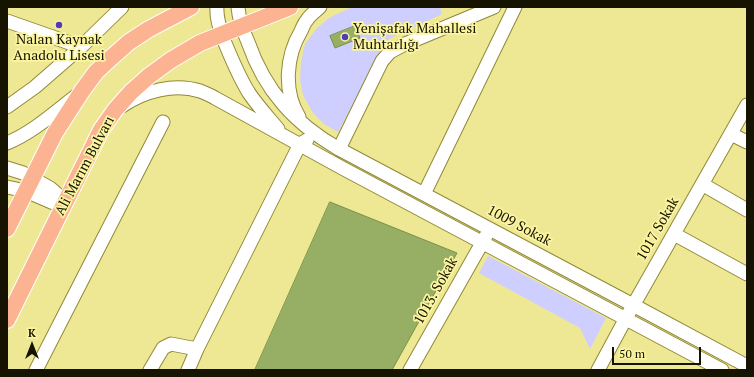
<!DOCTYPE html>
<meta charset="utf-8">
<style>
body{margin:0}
#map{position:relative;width:754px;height:377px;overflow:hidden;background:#eee894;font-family:"PT Serif",serif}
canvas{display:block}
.frame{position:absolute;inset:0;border:8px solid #161300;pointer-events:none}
.north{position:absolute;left:12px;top:325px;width:40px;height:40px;-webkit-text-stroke:3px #fbf5a1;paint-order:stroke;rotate:0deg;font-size:11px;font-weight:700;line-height:16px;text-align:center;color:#161300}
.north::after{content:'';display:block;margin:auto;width:14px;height:18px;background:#161300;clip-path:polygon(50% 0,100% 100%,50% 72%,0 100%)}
.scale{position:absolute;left:612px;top:347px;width:89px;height:18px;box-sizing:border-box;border:2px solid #161300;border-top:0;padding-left:5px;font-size:12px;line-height:14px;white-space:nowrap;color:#161300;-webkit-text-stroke:3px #fbf5a1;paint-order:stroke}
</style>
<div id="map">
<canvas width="754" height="377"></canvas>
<div class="frame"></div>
<div class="north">K</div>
<div class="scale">50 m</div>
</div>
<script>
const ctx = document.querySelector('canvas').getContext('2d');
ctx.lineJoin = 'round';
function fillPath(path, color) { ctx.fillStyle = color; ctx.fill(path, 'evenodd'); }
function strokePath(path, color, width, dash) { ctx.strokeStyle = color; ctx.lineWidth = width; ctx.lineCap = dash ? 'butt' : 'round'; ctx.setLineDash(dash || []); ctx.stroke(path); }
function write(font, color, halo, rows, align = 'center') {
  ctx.font = font + ' "PT Serif",serif'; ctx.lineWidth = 3.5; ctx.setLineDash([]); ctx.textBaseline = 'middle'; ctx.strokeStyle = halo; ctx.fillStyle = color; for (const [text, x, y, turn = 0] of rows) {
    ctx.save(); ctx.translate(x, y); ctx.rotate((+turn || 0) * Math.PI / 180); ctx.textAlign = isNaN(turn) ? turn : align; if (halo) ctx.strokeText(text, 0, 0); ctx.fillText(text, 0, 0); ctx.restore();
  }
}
const green = new Path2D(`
 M352 7H440L442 14 397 35 389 39 384 46 338 132 324 124 313 113 303 95 300 80 301 62 305 44 317 28 329 18Z
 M488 256 606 318 590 349 580 328 479 273Z`);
const building = new Path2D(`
 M355 26 360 38 335 48 330 36Z
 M330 202 457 253 392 370H255Z`);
const minor = new Path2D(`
 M217 7C216 20 221 31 225 43 232 60 239 77 249 93 257 105 268 117 278 129
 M238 7C239 19 243 31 248 42 265 91 294 123 339 149L633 305 747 366
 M7 21 81 47
 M122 106C144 91 174 83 200 91 205 93 210 95 215 98L344 169 722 370
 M7 107 35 87 81 47 122 7
 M299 117C283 91 286 56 301 31 303 27 304 23 307 20 310 15 316 11 320 7
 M731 134 747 142
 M7 143C32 133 54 113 76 96
 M339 149 382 61 390 52 405 44 494 7
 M7 168 23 173 50 188 65 201
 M702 184 747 210
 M7 187 26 191 63 207
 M424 194 515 7
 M674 234 747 274
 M36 370 163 122
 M150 370 163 348 171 344 197 349
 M188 370 197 349 300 144 307 140
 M410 370 486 236
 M598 370 626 318 747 105`);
const major = new Path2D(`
 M7 229 55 133 82 91 96 72 111 58 129 42 149 29 191 7
 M7 320 101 130 115 110 131 92 149 76 171 60 200 43 290 7`);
const markers = [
 [59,25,4,"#513cb4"],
 [345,37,4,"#513cb4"]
];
const poiNames = [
 ["Yenişafak Mahallesi",353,29],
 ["Muhtarlığı",353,45],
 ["Nalan Kaynak",59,40,"center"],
 ["Anadolu Lisesi",59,56,"center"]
];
const streetNames = [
 ["Ali Marım Bulvarı",85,166,-62],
 ["1009 Sokak",519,226,28],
 ["1017 Sokak",658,229,-60],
 ["1013. Sokak",436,291,-61]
];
fillPath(green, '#ceceff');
fillPath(building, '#96af64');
strokePath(building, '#799147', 1);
strokePath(minor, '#908936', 15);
strokePath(major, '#fff', 18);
strokePath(minor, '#fff', 13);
strokePath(major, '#fbb391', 16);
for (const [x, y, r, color] of markers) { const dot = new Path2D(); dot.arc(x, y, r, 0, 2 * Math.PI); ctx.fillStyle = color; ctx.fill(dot); strokePath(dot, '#fbf5a1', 1.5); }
write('14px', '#161300', '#fbf5a1', poiNames, 'left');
write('14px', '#161300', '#fbf5a1', streetNames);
</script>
